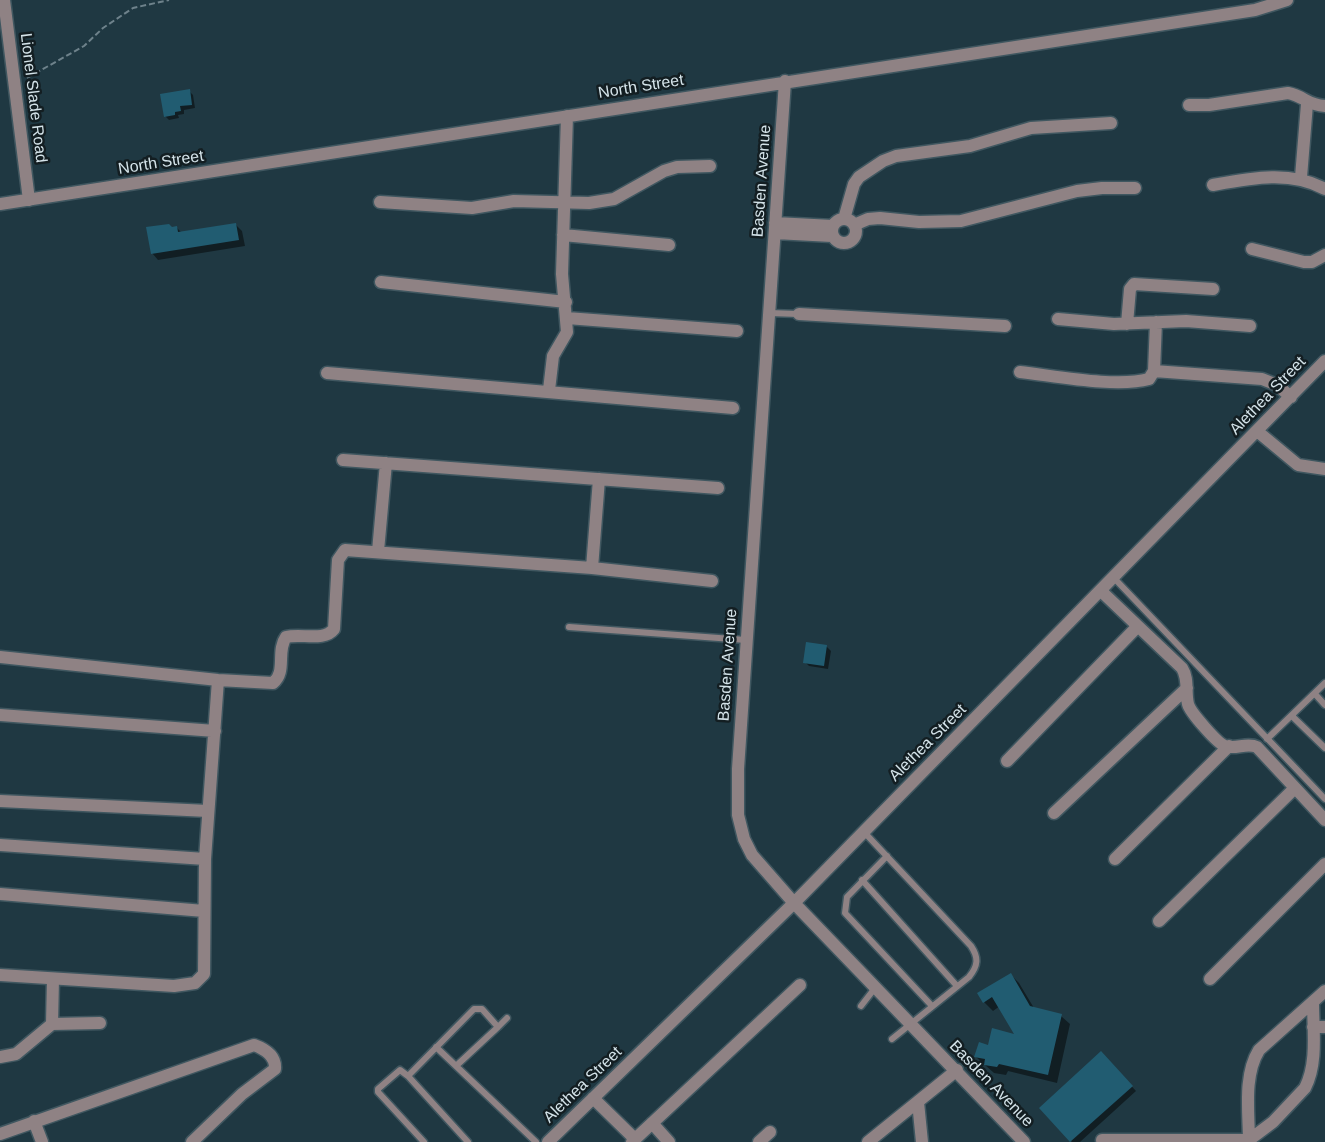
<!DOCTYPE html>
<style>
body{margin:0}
canvas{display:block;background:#1f3842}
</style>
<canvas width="1325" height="1142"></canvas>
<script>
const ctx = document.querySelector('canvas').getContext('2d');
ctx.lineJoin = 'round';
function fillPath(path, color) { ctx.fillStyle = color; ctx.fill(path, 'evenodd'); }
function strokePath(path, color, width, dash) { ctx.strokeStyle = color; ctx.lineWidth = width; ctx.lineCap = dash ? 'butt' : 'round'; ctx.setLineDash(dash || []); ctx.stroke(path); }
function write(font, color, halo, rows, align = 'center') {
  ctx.font = font + ' Helvetica,sans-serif'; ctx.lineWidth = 5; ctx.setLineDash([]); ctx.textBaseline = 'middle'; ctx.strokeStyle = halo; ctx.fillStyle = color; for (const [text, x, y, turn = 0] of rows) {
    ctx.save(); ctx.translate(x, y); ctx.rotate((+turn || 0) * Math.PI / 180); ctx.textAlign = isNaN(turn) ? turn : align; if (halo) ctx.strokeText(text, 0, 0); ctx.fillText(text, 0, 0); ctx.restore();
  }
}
const shadow = new Path2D(`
 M189 91 193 95 195 108 184 110V114L178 115 179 118 169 120 165 116Z
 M236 225 242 231 245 246 158 260 152 253 172 229 177 228 182 233Z
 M808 644 827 647 831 651 828 669 809 666 805 662Z
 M1011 975 1019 983 1034 1008 1061 1016 1070 1024 1057 1083 1008 1071 1006 1075 994 1073 976 1057 989 1046 1017 1036 1000 1006 993 1011 984 1002Z
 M1101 1053 1136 1091 1080 1142H1072L1041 1108Z`);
const building = new Path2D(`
 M190 89 192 105 180 106 181 111 175 112V115L164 117 160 94Z
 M236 223 239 240 151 254 146 227 169 224 172 227 177 226 178 232Z
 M806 642 827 645 824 666 803 663Z
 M1011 973 1030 1006 1062 1014 1048 1075 999 1064 997 1067 984 1065 985 1059 974 1057 979 1042 988 1045 992 1028 1014 1034 992 997 983 1003 977 993Z
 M1101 1051 1133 1086 1070 1142 1039 1108Z`);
const path = new Path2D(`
 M27 78 84 46 103 28 133 8 169 0`);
const lane = new Path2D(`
 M769 313 799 314
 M1114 578 1325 799
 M569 627 746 640
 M1315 694 1325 705
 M1292 716 1325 748
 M1267 739 1325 683
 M864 832 971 946C979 958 978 966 969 977L892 1039
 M887 856 847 897 845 913 932 1006
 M862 880 957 986
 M861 1006 875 988
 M498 1027 456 1066 536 1142
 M436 1047 456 1066
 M408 1076 400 1070 378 1089V1092L424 1142
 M468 1142 408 1076 474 1009H482L498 1027 507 1018`);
const street = new Path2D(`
 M4 0 29 200
 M785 81 738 769V815L744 839 752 855 794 903 1024 1142
 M1189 105H1209L1288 93C1304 96 1307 105 1325 106
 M1301 177 1307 104
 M1213 185C1251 178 1291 170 1325 189
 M380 202 472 208 514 201 589 203 614 199 664 171 677 167 710 166
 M0 204 1255 10 1287 0
 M844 219 854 184 859 177 883 161 896 156 970 146 1031 128 1111 123
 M832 231a12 12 0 1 1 24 0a12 12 0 1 1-24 0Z
 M775 223 833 226
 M854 225 868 219 880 218 919 222 961 221 1077 191 1102 188H1135
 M775 233 832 236
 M563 235 669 245
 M1252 249 1304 262H1312L1325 255
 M381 282 566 302
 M799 314 1005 326
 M567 318 737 331
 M1058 319 1114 324 1186 321 1250 326
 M1127 324 1130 289 1134 284 1213 289
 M1154 371 1156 322
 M1020 372C1056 376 1116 388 1149 379L1154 371 1262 379 1277 385 1291 397
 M327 373 733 408
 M549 390 553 356 567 332 562 274 567 116
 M1257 431 1298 465 1325 469
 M343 460 718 488
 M378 551 386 463
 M592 568 599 479
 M1101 591 1182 668C1189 679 1185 692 1188 704 1190 712 1217 743 1225 746 1235 750 1247 742 1257 747L1325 820
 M0 657 218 680 273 683C287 672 276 651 286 637 301 633 324 642 334 629L338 560 345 550 592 568 712 581
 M0 715 215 731
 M1007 761 1137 627
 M0 801 208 811
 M1054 813 1187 688
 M0 845 205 859
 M1115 859 1229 746
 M0 894 204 911
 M1159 921 1295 788
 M0 975 174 986 195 983 204 974 205 859 218 680
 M1210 979 1325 864
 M52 1024 53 979
 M1313 1027H1325
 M0 1057 16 1054 52 1024 100 1023
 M593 1098 635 1139
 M918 1102 922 1142
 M34 1121 42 1142
 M652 1123 669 1142
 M0 1134 254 1045C265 1049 276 1056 275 1069L242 1094 192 1142
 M1102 1140H1249L1273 1122 1305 1088C1318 1063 1313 1030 1313 1002
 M548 1142 794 903 1325 361
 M632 1142 800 985
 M759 1142 770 1132
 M868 1142 957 1070
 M1249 1142C1249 1113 1243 1076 1259 1050L1325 991`);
const streetNames = [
 ["North Street",641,87,-9],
 ["Lionel Slade Road",33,98,83],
 ["North Street",161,163,-9],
 ["Basden Avenue",762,181,-86],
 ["Alethea Street",1268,396,-46],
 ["Basden Avenue",728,665,-86],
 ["Alethea Street",928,743,-45],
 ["Basden Avenue",991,1084,46],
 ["Alethea Street",583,1085,-44]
];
fillPath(shadow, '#0007');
fillPath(building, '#215c71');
strokePath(lane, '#405760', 9);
strokePath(street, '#405760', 15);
strokePath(path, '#6e828b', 2, [6, 3]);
strokePath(lane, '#8f8284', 6);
strokePath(street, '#8f8284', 12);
write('16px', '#d4e3e9', '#131e22', streetNames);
</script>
